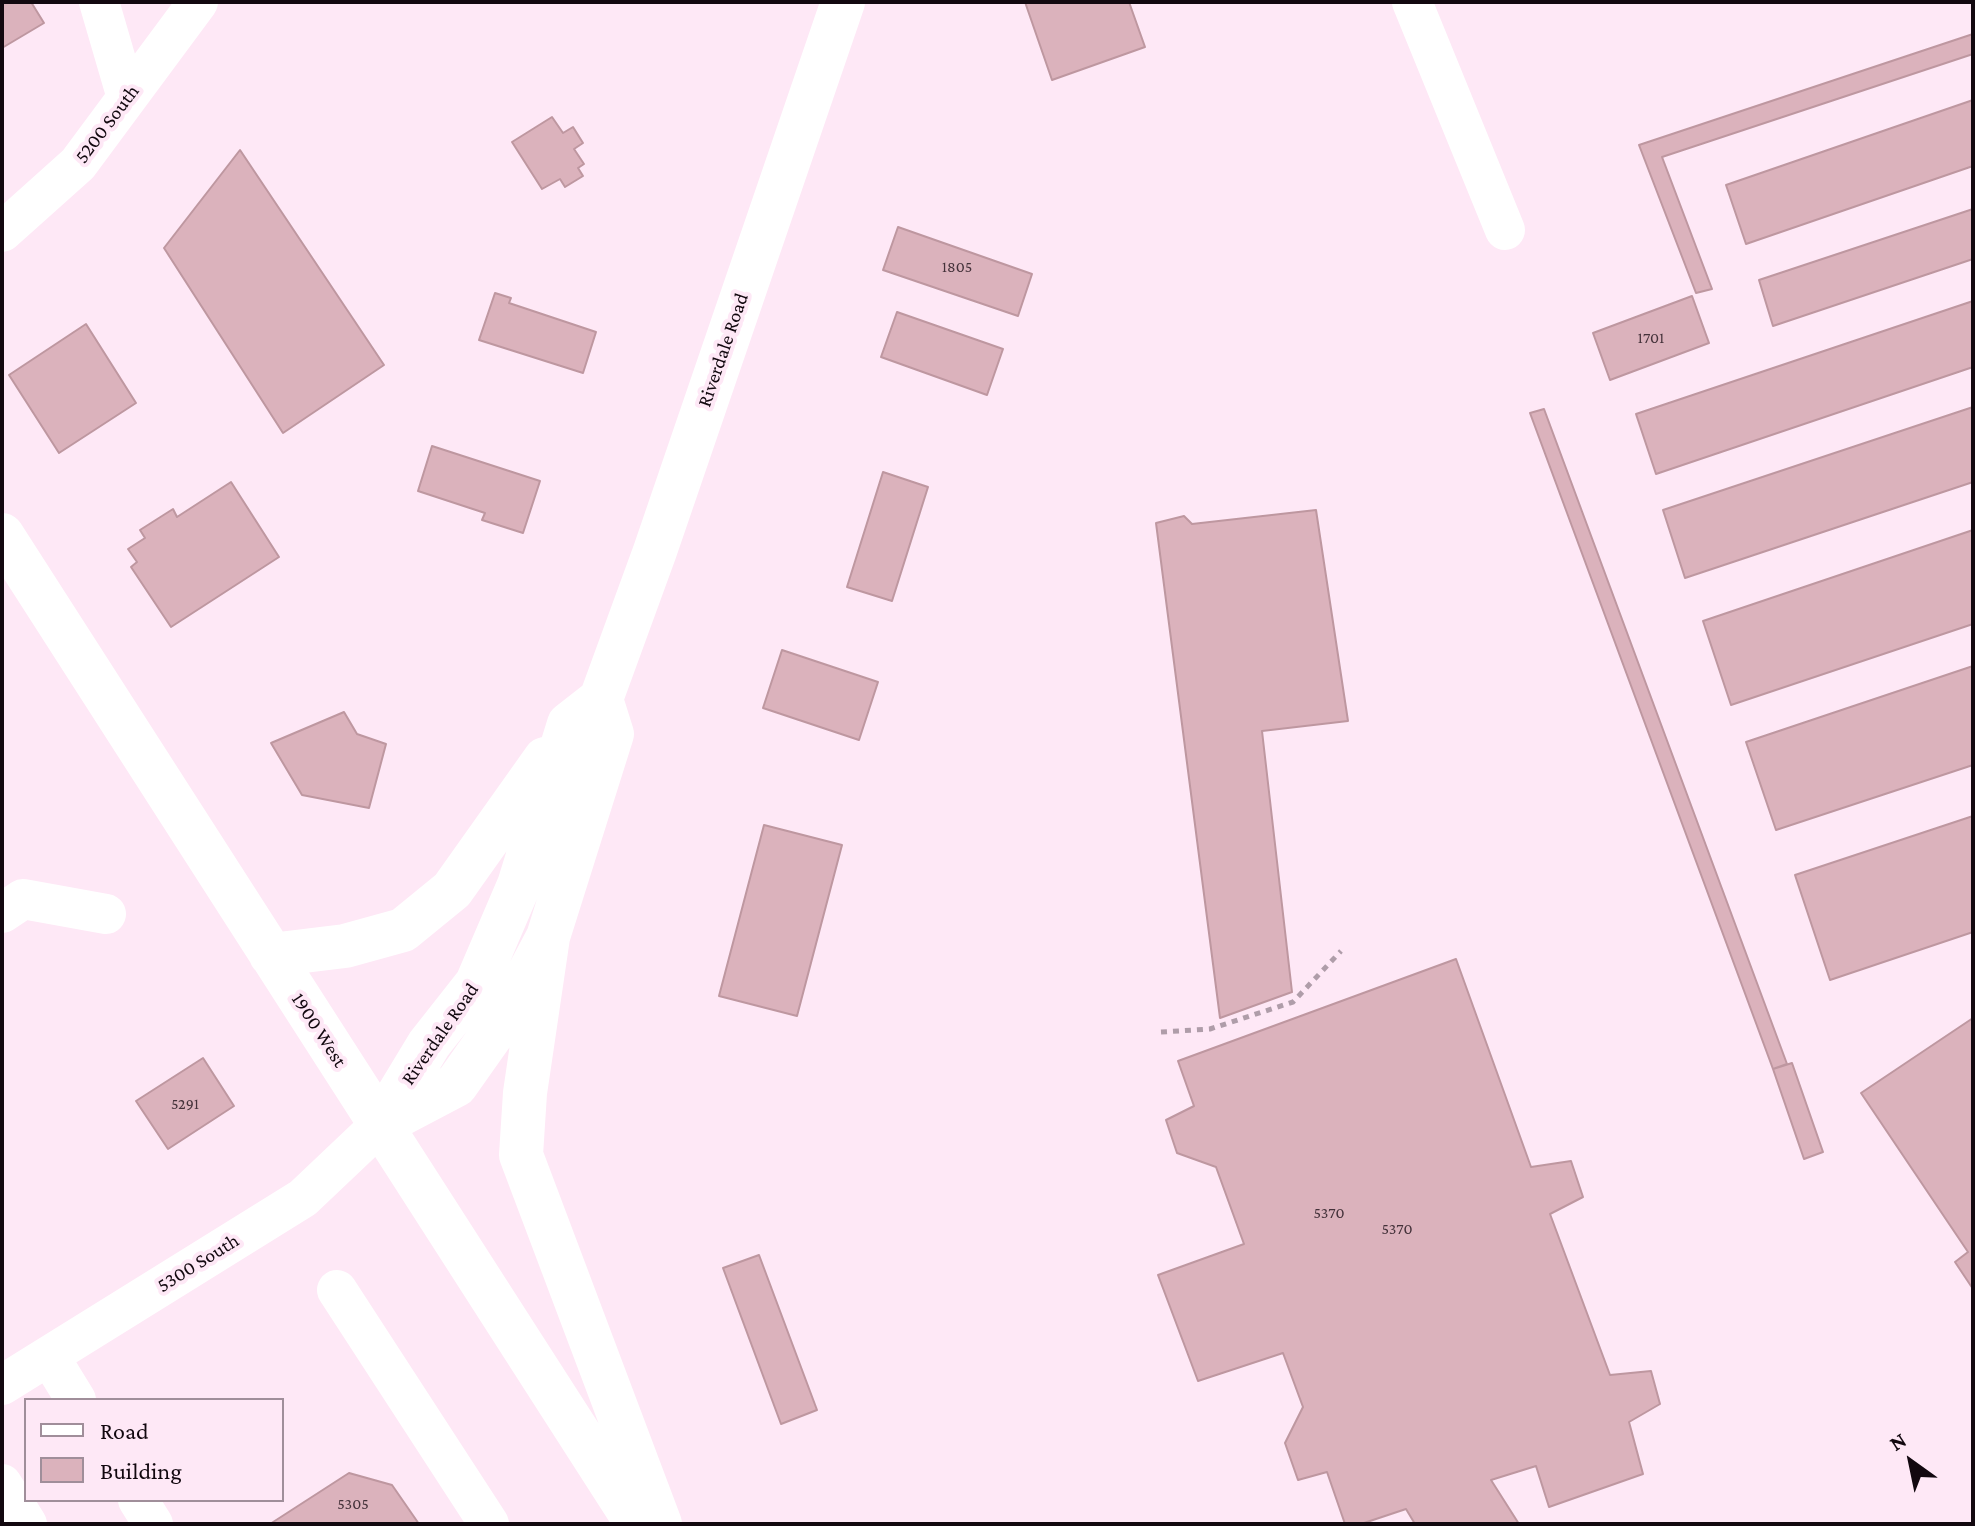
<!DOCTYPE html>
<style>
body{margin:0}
#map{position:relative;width:1975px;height:1526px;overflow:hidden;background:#fee8f6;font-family:"Crimson Pro",serif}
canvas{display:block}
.frame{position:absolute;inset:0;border:4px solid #12080f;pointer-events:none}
.legend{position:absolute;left:24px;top:1398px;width:260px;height:104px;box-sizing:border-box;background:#fee8f6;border:2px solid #a08e9a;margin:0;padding:10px 14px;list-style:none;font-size:24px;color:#12080f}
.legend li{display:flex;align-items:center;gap:16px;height:40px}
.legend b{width:40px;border:2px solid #a08e9a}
.north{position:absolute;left:1871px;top:1422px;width:80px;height:80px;-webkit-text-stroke:6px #fee8f6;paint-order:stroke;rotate:327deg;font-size:22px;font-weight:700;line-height:32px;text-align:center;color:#12080f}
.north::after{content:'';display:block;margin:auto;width:28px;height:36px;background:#12080f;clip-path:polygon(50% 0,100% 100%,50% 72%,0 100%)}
</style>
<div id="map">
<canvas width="1975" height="1526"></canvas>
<div class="frame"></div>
<ul class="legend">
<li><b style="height:10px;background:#fff"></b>Road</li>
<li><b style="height:22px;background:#dbb2bc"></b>Building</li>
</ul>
<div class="north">N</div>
</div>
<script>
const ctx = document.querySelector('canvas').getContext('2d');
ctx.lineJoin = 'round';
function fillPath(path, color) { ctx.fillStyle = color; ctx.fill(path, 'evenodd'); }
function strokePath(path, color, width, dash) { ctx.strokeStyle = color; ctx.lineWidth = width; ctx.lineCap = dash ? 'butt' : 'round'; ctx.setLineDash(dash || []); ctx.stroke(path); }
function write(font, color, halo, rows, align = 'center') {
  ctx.font = font + ' "Crimson Pro",serif'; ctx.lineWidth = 8; ctx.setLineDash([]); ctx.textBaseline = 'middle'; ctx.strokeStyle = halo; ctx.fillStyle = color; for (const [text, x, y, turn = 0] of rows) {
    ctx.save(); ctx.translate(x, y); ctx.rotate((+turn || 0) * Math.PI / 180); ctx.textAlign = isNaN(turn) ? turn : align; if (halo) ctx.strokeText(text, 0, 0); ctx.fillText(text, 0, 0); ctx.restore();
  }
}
const building = new Path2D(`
 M2 2H31L44 23 2 48Z
 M1025 2H1129L1145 47 1052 80Z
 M1973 34V54L1662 157 1712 289 1696 293 1639 145Z
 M1973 100V166L1746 244 1726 185Z
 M552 117 563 133 573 127 583 143 574 149 584 164 578 168 583 176 565 187 560 179 542 189 512 142Z
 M240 150 384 365 283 433 164 248Z
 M1973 209V259L1773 326 1759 280Z
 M898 227 1032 274 1018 316 883 270Z
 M495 293 511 298 509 303 596 332 583 373 479 340Z
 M1692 296 1709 343 1610 380 1593 333Z
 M1973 301V367L1656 474 1636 414Z
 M897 312 1003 349 987 395 881 357Z
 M86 324 136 403 59 453 9 375Z
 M1973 407V482L1685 578 1663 510Z
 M1544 409 1787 1064 1773 1069 1530 413Z
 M432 446 540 481 523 533 482 520 485 513 418 491Z
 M883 472 928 487 892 601 847 587Z
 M231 482 279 557 171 627 131 567 137 562 128 549 145 538 140 530 173 509 177 517Z
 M1316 510 1348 721 1262 731 1292 992 1220 1018 1156 523 1184 516 1192 524Z
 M1973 530V624L1731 705 1703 621Z
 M782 650 878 682 859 740 763 708Z
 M1973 666V765L1776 830 1746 742Z
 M344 712 357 734 386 744 369 808 302 795 271 743Z
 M1973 816V932L1830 980 1795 875Z
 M764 825 842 845 797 1016 719 996Z
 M1456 959 1531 1167 1571 1161 1583 1197 1550 1214 1610 1375 1651 1371 1660 1404 1629 1422 1643 1474 1549 1507 1536 1466 1491 1480 1519 1524H1415L1406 1509 1361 1524H1345L1327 1472 1298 1480 1285 1443 1303 1407 1283 1353 1198 1381 1158 1275 1244 1244 1216 1167 1177 1153 1166 1120 1194 1106 1178 1061Z
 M1973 1018V1289L1955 1262 1968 1252 1861 1093Z
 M203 1058 234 1106 168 1149 136 1101Z
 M1792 1063 1823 1152 1804 1159 1773 1069Z
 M759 1255 817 1410 781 1424 723 1268Z
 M349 1473 392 1485 419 1524H270Z`);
const path = new Path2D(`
 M1161 1032 1210 1029 1293 1002 1341 951`);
const minor = new Path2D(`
 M99 2 127 98
 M1412 2 1505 230
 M2 232 78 164 198 2
 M2 913 23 899 106 914
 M337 1290 489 1524
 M49 1356 76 1400
 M2 1385 303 1198 380 1125
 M2 1484 27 1524
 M138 1500 153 1524`);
const major = new Path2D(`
 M2 535 637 1524
 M548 937 525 1093 521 1155 660 1524
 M271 955 345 946 403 930 452 890 545 759
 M380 1125 429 1044 477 983 519 885 569 724 601 699 655 551 843 2
 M380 1125 456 1085 511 1007 548 937 612 734 601 699`);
const numberNames = [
 ["1805",957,267],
 ["1701",1651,338],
 ["5291",185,1104],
 ["5370",1329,1213],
 ["5370",1397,1229],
 ["5305",353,1504]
];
const streetNames = [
 ["5200 South",107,124,-53],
 ["Riverdale Road",723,350,-71],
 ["1900 West",319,1030,57],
 ["Riverdale Road",440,1034,-55],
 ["5300 South",198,1263,-32]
];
fillPath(building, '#dbb2bc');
strokePath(building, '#be97a0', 2);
strokePath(path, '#af9da9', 5, [6, 6]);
strokePath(minor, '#fff', 40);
strokePath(major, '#fff', 44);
write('16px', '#44323a', null, numberNames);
write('20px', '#12080f', '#fee8f6', streetNames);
</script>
